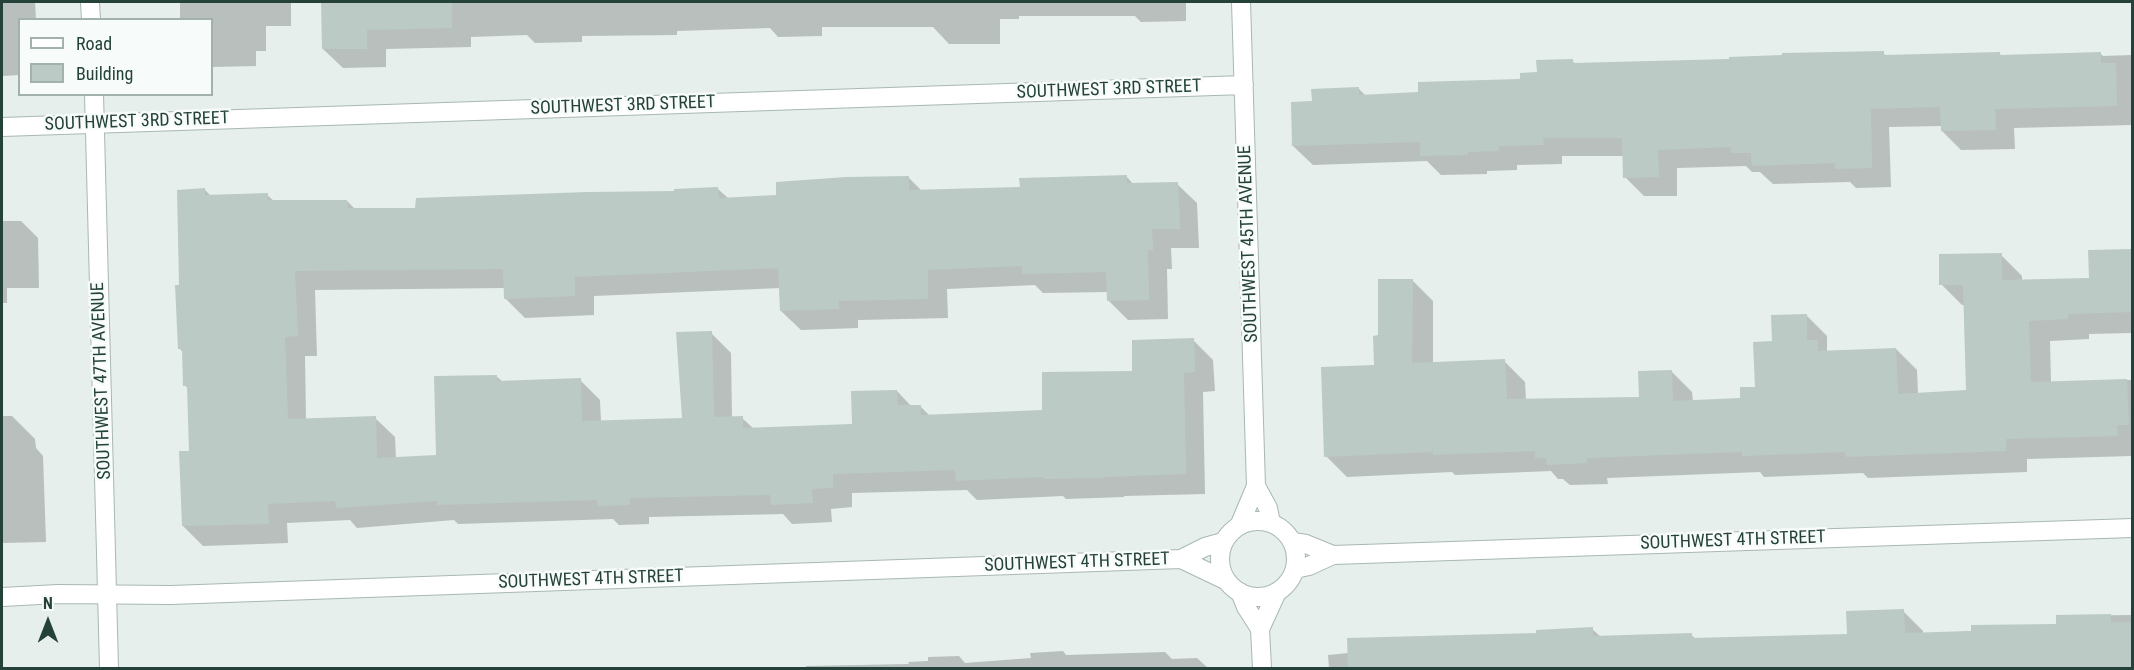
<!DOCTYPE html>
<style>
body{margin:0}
#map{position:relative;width:2134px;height:670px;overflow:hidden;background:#e6efeb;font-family:"Roboto Condensed",sans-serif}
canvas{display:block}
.frame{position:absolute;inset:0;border:3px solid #24423a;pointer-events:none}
.legend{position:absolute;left:18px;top:18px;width:195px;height:78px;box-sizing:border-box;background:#f7fbf9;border:2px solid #a3b1ad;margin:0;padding:8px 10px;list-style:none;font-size:18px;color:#24423a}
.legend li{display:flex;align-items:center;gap:12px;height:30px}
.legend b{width:30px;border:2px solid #a3b1ad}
.north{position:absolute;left:18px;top:592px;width:60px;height:60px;-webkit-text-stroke:4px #f7fbf9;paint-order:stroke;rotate:0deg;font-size:16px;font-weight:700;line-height:24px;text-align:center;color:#24423a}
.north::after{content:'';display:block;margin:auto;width:21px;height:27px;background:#24423a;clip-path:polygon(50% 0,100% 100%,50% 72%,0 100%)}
</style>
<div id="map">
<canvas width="2134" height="670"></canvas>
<div class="frame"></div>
<ul class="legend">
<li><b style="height:8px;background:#fff"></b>Road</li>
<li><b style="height:16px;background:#bbcac4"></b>Building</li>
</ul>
<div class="north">N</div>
</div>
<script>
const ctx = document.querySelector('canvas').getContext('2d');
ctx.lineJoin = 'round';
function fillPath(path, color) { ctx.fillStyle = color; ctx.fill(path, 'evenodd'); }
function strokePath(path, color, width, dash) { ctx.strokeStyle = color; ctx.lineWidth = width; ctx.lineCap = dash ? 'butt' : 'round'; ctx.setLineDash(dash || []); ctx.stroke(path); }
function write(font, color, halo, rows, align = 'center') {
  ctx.font = font + ' "Roboto Condensed",sans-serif'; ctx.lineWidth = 5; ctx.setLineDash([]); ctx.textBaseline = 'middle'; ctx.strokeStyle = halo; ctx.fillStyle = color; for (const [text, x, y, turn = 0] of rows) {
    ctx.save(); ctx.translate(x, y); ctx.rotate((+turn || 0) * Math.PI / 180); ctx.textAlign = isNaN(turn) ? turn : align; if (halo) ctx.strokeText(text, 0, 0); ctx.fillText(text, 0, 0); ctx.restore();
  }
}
const shadow = new Path2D(`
 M2 2H35L36 20H20V75L2 76Z
 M180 2H291V26H266V51H256V66L212 67V20H180Z
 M322 2H1186V21L1141 22 1135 16H1019V19H1000V44H949L933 27H822V36L778 37 770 28 677 31V35L582 36V42L535 43 527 35 471 37V47L386 49V67L343 68 323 49Z
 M1883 53 1887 57 1999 53 2002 56 2100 53 2103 56 2132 55V125L2014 128 2015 149 1961 150 1942 131V126L1889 127 1891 187 1856 188 1850 182 1773 184 1760 172H1752L1746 166 1677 168V196H1644L1625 177 1624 156H1562V164L1517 165V170L1487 171V174L1441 175 1427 161 1313 165 1293 146 1313 103 1358 88 1366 96 1420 94 1522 80 1572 61 1576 64 1730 61Z
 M1126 176 1134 185 1177 184 1197 203 1199 248H1171L1172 269H1167L1168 319 1128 320 1108 300V292L1043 293 1035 285 947 289 948 318 858 320V328L801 330 781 311V288L594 296V315L525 318 505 298V288L315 290 317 356H305L306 420 375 418 395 437 396 459 437 457 496 376 503 382 580 380 600 400 601 422 684 420 711 333 731 353 732 418H742L754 429 853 425 897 391 912 407 920 406 930 416 1044 411 1133 372 1193 340 1213 360 1215 391 1203 392 1205 494 1124 496V497L1066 499 1063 496 977 500 967 490 852 493V507L831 509 832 522 792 524 783 514 649 517V524L619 525 613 519 458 524 454 520 357 528 350 520 287 523 288 543 203 546 183 526 190 452 188 389 185 385 184 353 179 348 180 286 205 190 211 196 267 195 274 201H347L356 210 417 209 718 189 729 199 778 197 908 177 922 191 1021 188Z
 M2 221H21L38 238 39 288H7V303H2Z
 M2132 250V333L2089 334V339L2050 341 2051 382 2132 380V456L2027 459V472L1868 478 1863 473 1764 477 1760 472 1607 478 1608 484 1570 485 1563 479H1558L1551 471 1455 475 1452 472 1347 477 1326 456 1376 367 1379 337 1412 280 1433 301V363L1504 361 1525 382 1526 401 1640 398 1671 371 1692 392 1693 402 1741 399 1756 388 1774 343 1806 315 1827 336V351L1896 349 1917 370 1918 394 1967 392 1965 305H1962L1941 284 2001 255 2022 276V281L2091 279Z
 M2 416H12L35 439 36 448 43 456 46 542 2 543Z
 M1903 611 1923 631V634L2058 626V616L2132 615V668H1329L1328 655 1592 629 1601 637 1691 635 1696 639 1849 635Z
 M1063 651 1066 655 1165 652 1172 659 1197 658 1208 668H806V666L909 664 908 662 928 661V657L959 656 965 663 1031 658 1030 653Z`);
const building = new Path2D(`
 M321 2H452V28L367 30V49H322Z
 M1884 51V55L2000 52V55L2101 52V63H2116L2117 106 1995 109 1996 130 1941 131 1940 107 1871 109 1872 168 1835 169V163L1752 166 1751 153H1731V147L1658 150 1659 177 1623 178 1622 138H1543L1544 145 1499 146V151L1468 152V155L1420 156V142L1292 146 1291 102 1312 101 1311 89 1359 87V95L1418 92V82L1520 79V73L1537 72 1536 60 1573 59V63L1729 59V57L1782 55V53Z
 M1127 175V183L1178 182 1180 229H1152L1153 250H1148L1149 300 1107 301 1106 272 1022 274V266L928 270V299L839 301V309L780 311 778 268 575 277V296L504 299 503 269 295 271 298 336 285 337 288 419 376 416 377 458 436 455 434 376 497 375V381L581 378 582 421 682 418 676 332 712 331 714 417 743 416V428L852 424 851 391 897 390 898 405H921V415L1042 410V372L1132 371V340L1194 338 1195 372 1184 373 1186 474 1105 477V478L1044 479V477L956 481 955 470 833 474V488L812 489 813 503 771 505 770 495 630 498V505L597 506V500L437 505V501L336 508 335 501 268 504 269 524 182 526 179 451H189L187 386H183L182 349H178L175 285H179L177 190 205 188V195L268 193V200H347L348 208H415L416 198 588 192 674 191V189L718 187 719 198 776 195V182L846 177 909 176V190L1020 187 1019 178Z
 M2133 249V312L2068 314V319L2029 321 2031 382 2127 379 2129 425H2117L2118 436 2006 439V451L1846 457 1845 452 1742 456V452L1587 458V463L1547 465 1546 458H1535V451L1433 455V452L1324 457 1321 367 1374 365 1373 336 1378 335V279H1413L1412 363 1505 359 1507 399 1639 397 1638 371 1672 370 1673 401 1740 398V387H1755L1753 342 1772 341 1771 315 1807 314V340H1818V351L1896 348 1898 394 1966 390 1963 285H1939V254L2002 253V280L2089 278 2088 250Z
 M1904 609 1905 633 1971 631V625L2056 624V615L2111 614V622H2133V669H1348L1347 638 1536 633V630L1593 627V636L1692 633V638L1847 634 1846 611Z`);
const minor = new Path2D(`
 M2 127 1244 85
 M1256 486 1268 508 1271 523
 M1220 559a38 38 0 1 1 76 0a38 38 0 1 1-76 0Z
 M1240 524 1256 486 1241 2
 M1293 542 1306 544 1333 555
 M1181 559 1225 580
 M1295 569 1309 566 1333 555 2132 528
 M1240 592 1246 607 1260 629
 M2 597 58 594 171 595 1181 559 1205 547 1223 542
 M1262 668 1260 629 1277 592`);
const tertiary = new Path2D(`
 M90 2 91 20
 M94 94 109 668`);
const streetNames = [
 ["SOUTHWEST 3RD STREET",1109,90,-2],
 ["SOUTHWEST 3RD STREET",623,106,-2],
 ["SOUTHWEST 3RD STREET",137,122,-2],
 ["SOUTHWEST 45TH AVENUE",1249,244,-92],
 ["SOUTHWEST 47TH AVENUE",102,381,-92],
 ["SOUTHWEST 4TH STREET",1733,541,-2],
 ["SOUTHWEST 4TH STREET",1077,563,-2],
 ["SOUTHWEST 4TH STREET",591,580,-2]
];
fillPath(shadow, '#0003');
fillPath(building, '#bbcac4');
strokePath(minor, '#a8b8b2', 20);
strokePath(tertiary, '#a8b8b2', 20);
strokePath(minor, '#fff', 18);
strokePath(tertiary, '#fff', 18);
write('18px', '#24423a', '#f7fbf9', streetNames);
</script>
